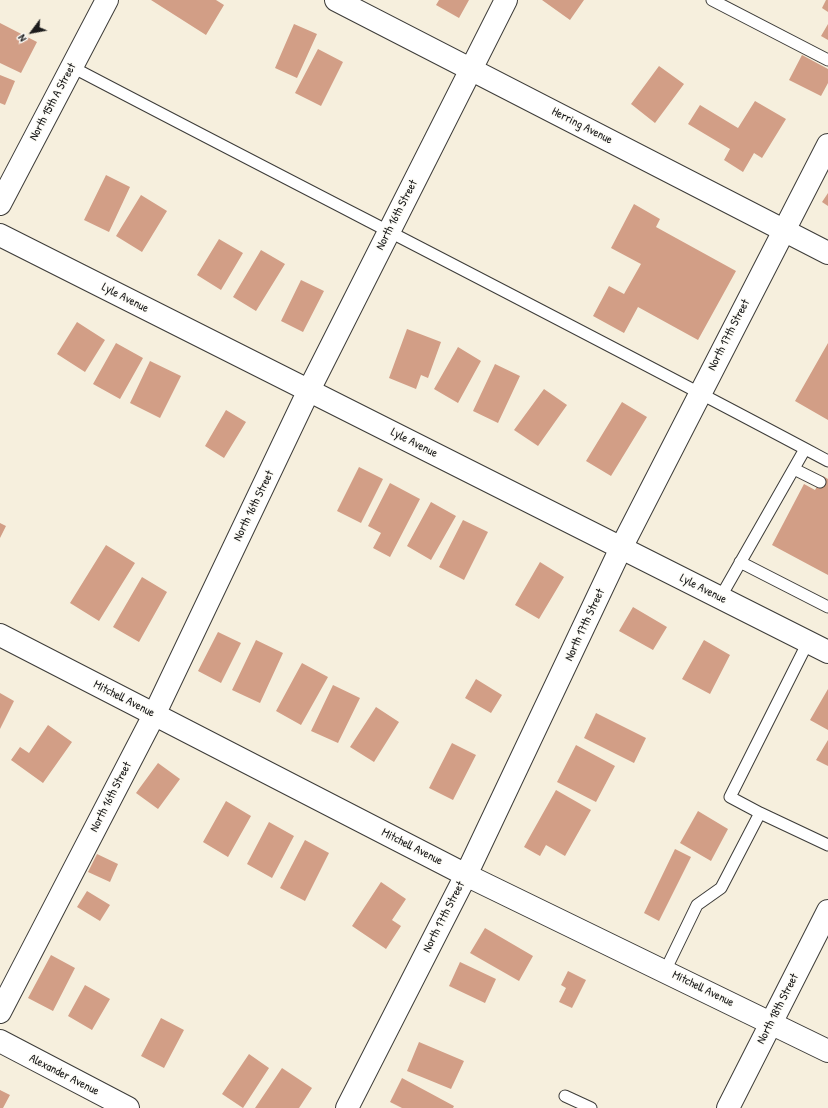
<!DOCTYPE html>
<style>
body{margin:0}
#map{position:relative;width:828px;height:1108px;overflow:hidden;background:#f6efdd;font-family:"Patrick Hand",sans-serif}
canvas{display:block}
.north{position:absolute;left:12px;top:12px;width:40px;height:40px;-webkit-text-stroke:3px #fdfcf7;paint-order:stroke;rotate:238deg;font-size:11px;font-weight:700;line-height:16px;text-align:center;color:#1c1c1c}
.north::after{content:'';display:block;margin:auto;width:14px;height:18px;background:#1c1c1c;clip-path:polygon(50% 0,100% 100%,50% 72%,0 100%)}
</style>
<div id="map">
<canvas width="828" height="1108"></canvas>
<div class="north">N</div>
</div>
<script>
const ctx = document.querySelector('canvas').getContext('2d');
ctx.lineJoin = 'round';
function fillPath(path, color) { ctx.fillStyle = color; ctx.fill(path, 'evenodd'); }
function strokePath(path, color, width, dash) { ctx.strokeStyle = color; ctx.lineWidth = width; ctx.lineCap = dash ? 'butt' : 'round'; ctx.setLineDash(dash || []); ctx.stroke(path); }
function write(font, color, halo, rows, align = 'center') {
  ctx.font = font + ' "Patrick Hand",sans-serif'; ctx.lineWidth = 3; ctx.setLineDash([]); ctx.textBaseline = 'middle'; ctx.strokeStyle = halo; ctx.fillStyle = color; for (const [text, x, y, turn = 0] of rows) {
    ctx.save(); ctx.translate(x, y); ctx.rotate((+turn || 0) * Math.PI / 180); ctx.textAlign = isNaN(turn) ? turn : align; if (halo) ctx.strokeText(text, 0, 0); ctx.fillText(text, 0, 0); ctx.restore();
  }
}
const building = new Path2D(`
 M151 0H216L224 5 206 35Z
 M439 0H469L459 18 436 5Z
 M542 0H584L570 20Z
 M826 0H828V12L822 8Z
 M0 23 37 42 21 73 0 63Z
 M294 24 317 34 297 78 275 68Z
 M828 24V40L821 36Z
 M318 49 343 62 321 106 295 93Z
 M802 55 828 69V83L821 96 789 80Z
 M659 66 684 84 655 123 631 104Z
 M0 75 15 81 5 105 0 103Z
 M755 101 786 119 762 158 754 153 743 172 724 160 730 149 688 124 700 105 738 128Z
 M106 175 130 187 109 232 84 220Z
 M828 193V206L822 202Z
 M141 195 167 211 142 252 116 236Z
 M634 204 660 219 656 227 736 271 698 340 638 307 624 333 593 316 609 286 624 294 641 264 611 248Z
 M219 239 243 253 221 290 197 275Z
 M261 250 285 264 256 311 233 297Z
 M301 280 324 291 303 332 281 321Z
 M77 322 105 340 85 372 57 354Z
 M407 329 441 342 428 378 421 375 416 389 389 378Z
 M116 343 143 358 120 399 93 384Z
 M828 343V420L795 401Z
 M458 347 481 361 458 403 434 389Z
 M150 361 181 376 160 418 130 403Z
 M495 364 520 376 498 423 473 411Z
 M544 389 567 405 538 446 514 430Z
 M622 402 647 417 611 476 586 461Z
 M226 410 246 422 224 458 205 446Z
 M359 467 383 479 361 523 337 511Z
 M823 476 828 479V575L772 545 804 484 815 490Z
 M390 483 420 499 390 557 373 548 381 533 368 526Z
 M431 502 456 516 431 560 407 546Z
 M463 520 488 532 464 580 439 567Z
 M0 523 6 526 0 538Z
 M106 545 135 563 99 621 70 603Z
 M540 562 564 577 539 619 515 605Z
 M142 577 167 592 139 642 113 627Z
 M633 607 667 627 653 650 619 631Z
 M218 632 241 643 221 683 198 671Z
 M256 640 283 653 260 703 232 690Z
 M704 640 730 655 710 694 682 679Z
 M302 663 328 677 301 725 276 711Z
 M476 679 502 695 491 713 465 698Z
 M333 685 360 698 338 743 311 731Z
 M828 689V730L810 720Z
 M0 693 14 701 0 729Z
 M376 707 399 722 374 762 350 747Z
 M596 713 646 738 634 763 584 738Z
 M48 725 72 742 43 783 11 760 20 747 29 753Z
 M828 740V766L816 760Z
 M452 743 476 755 453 800 429 788Z
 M576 745 615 766 596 802 557 782Z
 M158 763 180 779 158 809 136 793Z
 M556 790 591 810 565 856 546 845 540 856 524 847Z
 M226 801 251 816 228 857 203 842Z
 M698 811 728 829 711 861 680 843Z
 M269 822 294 836 272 878 247 864Z
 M305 840 329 853 305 901 280 888Z
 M675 849 691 857 659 921 644 913Z
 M97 854 118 864 110 882 88 872Z
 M381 882 406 899 392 920 401 926 386 949 352 926Z
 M87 891 110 905 100 921 77 907Z
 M485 928 533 956 519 981 470 953Z
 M51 955 75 968 53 1011 28 998Z
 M460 962 496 979 485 1003 449 986Z
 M568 971 586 980 572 1008 559 1002 566 988 561 985Z
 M85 985 110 999 92 1030 68 1016Z
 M161 1018 184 1030 164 1068 141 1056Z
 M419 1042 464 1061 451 1089 407 1071Z
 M249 1054 269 1068 243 1108 222 1094Z
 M282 1068 312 1088 299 1108H255Z
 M402 1078 454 1106 453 1108H402L390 1102Z
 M0 1090 10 1095 3 1108H0Z`);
const lane = new Path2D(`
 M712 0 828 60
 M72 67C324 199 577 327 828 461
 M794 469 820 482
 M740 562 828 607
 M720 598 805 449
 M760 813 828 845
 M665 971 697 905 721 888 760 813 730 797 808 642
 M565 1096 591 1108`);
const street = new Path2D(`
 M0 204 107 0
 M0 635 466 875 828 1051
 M0 1012 154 715 309 390 506 0
 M0 1041 128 1108
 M347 1108 466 875 621 548 828 145`);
const secondary = new Path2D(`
 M336 0 828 253
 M0 235 828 652`);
const primary = new Path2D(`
 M728 1108 828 911`);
const streetNames = [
 ["North 15th A Street",53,102,-62],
 ["Herring Avenue",582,126,27],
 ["North 16th Street",397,215,-63],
 ["Lyle Avenue",125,298,27],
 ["North 17th Street",729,335,-63],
 ["Lyle Avenue",414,443,27],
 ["North 16th Street",254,506,-64],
 ["Lyle Avenue",703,589,27],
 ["North 17th Street",585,625,-65],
 ["Mitchell Avenue",124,699,27],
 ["North 16th Street",111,797,-63],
 ["Mitchell Avenue",412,847,27],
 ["North 17th Street",444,917,-63],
 ["Mitchell Avenue",703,989,26],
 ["North 18th Street",778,1009,-63],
 ["Alexander Avenue",64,1075,27]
];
fillPath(building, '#d29e86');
strokePath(lane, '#3d3c39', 13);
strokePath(street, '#3d3c39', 24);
strokePath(secondary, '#3d3c39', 24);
strokePath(primary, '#3d3c39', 24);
strokePath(lane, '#fff', 11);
strokePath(street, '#fff', 22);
strokePath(secondary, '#fff', 22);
strokePath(primary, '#fff', 22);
write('12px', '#1c1c1c', '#fdfcf7', streetNames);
</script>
